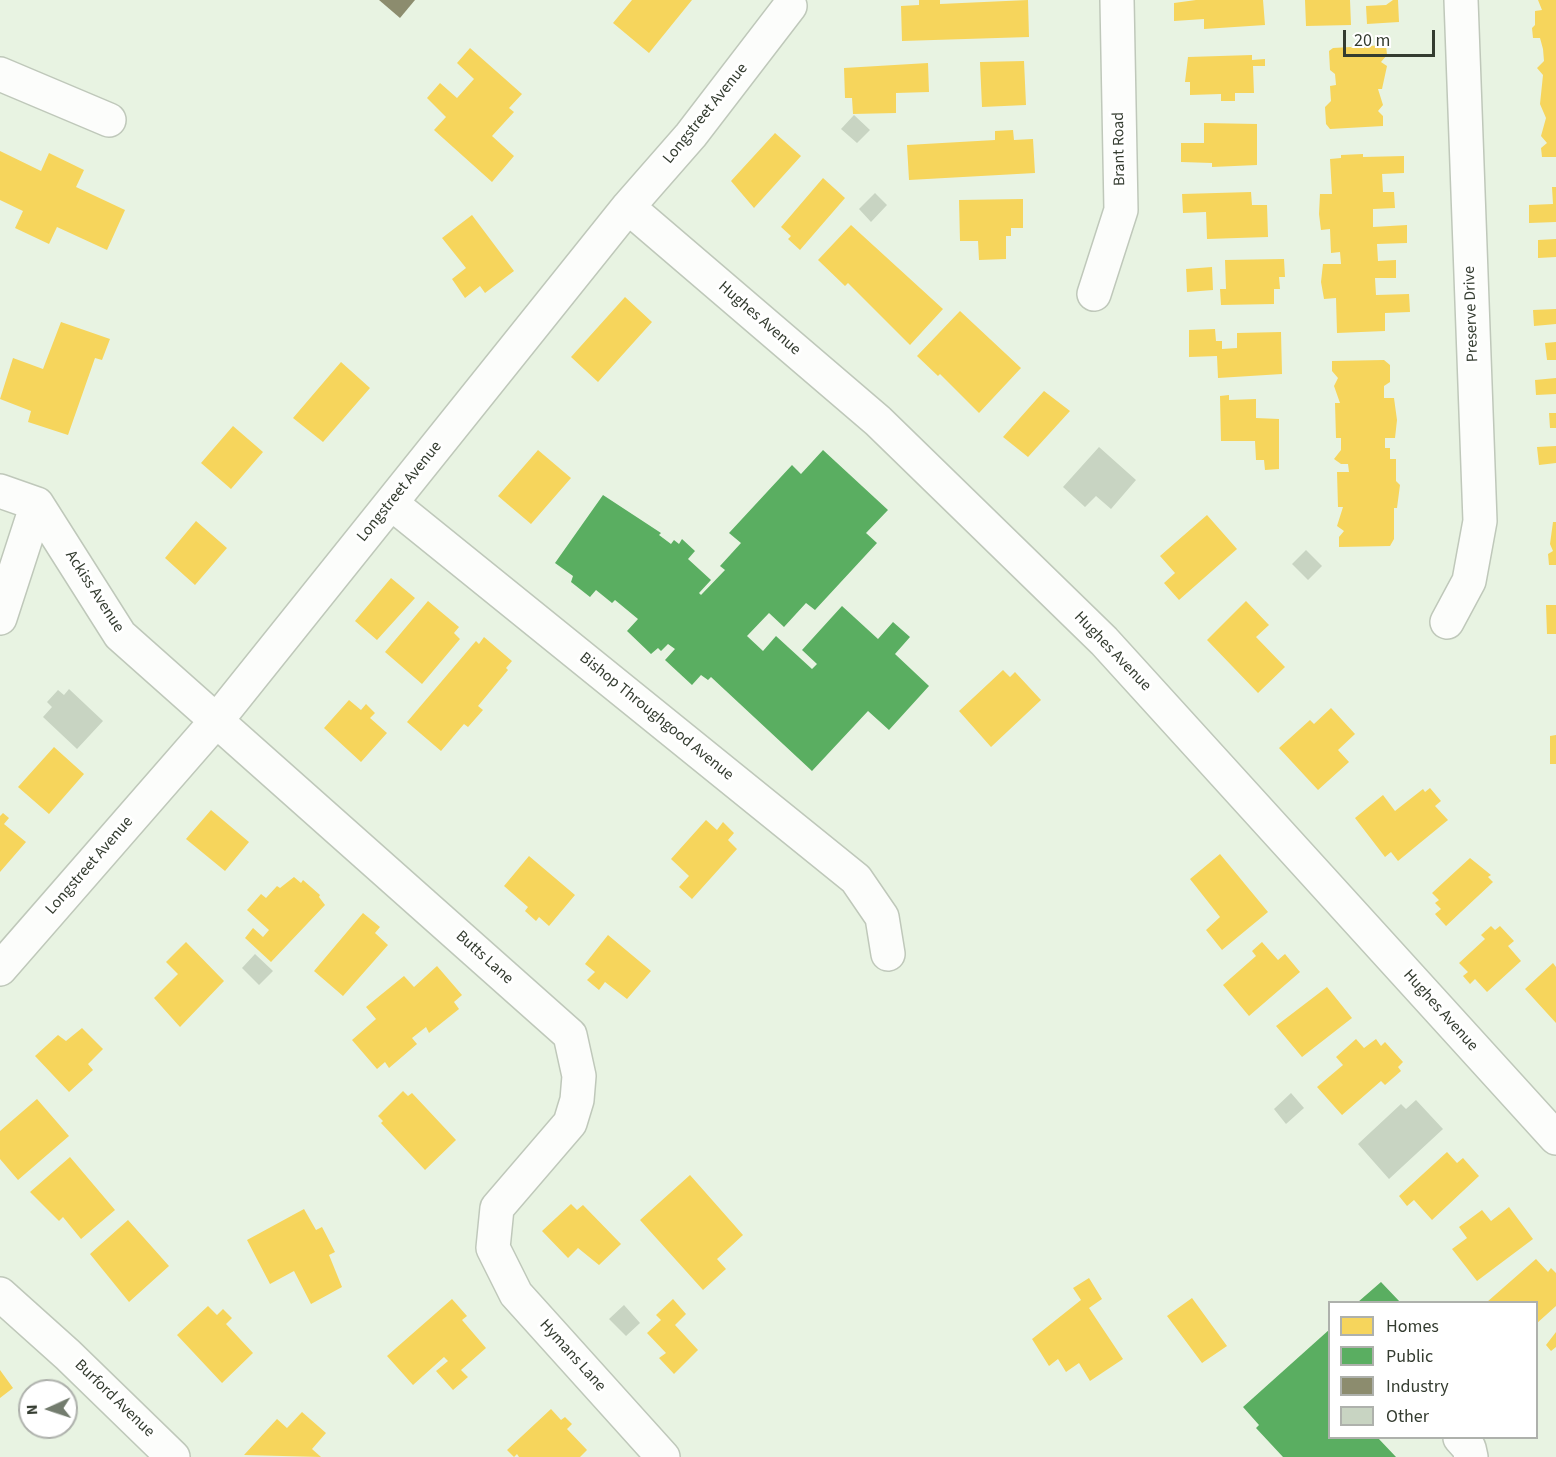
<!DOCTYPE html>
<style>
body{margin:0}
#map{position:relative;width:1556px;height:1457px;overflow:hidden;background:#e8f3e2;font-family:"Source Sans 3",sans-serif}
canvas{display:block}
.legend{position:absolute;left:1328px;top:1301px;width:210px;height:138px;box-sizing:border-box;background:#fff;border:2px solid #aeb1ac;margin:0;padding:8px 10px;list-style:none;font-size:18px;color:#343c30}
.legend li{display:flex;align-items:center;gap:12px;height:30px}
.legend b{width:30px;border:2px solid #aeb1ac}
.north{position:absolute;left:18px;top:1379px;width:60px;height:60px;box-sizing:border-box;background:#fff;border:2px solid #aeb1ac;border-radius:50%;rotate:267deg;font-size:16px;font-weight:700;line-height:24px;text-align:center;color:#343c30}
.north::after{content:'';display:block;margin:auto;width:21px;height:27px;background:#737c6e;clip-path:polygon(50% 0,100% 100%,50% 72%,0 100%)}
.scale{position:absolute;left:1343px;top:30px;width:92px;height:27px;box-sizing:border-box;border:3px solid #343c30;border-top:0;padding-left:8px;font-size:18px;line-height:21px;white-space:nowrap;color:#343c30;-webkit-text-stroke:4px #fff;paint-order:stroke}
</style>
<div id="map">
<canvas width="1556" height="1457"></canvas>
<ul class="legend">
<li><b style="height:16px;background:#f6d55c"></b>Homes</li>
<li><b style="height:16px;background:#5aae61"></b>Public</li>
<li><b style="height:16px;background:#8c8c6e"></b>Industry</li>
<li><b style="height:16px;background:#c8d4c2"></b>Other</li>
</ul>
<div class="north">N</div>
<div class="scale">20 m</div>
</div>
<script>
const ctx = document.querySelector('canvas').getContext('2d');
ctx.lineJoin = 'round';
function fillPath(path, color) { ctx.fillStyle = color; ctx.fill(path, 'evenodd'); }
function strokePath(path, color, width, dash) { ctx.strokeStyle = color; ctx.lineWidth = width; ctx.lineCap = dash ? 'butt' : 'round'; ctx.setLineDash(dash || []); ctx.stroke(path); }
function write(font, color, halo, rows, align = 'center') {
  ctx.font = font + ' "Source Sans 3",sans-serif'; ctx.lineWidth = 6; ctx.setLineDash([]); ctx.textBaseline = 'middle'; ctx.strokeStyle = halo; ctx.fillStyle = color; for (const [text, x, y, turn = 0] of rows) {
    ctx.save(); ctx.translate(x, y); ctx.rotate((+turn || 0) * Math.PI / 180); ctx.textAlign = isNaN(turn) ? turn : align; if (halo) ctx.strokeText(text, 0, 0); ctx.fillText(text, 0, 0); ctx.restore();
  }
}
const homes = new Path2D(`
 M632 0H692L649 53 613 23Z
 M919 0H940V4L1028 0 1029 37 902 41 901 6 919 5Z
 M1196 0H1263L1265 25 1204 29V19L1174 21V3Z
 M1305 0H1350L1351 25 1306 26Z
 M1393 0H1398L1399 22 1367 24 1366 6 1386 5Z
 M1538 0H1556V157H1542L1541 148 1547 143 1541 136 1546 118 1540 104 1543 75 1537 68 1544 61 1543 49 1540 38H1533L1532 28 1535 25V11L1542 10Z
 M1386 45 1387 55 1381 62 1387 66 1382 89H1378L1383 105 1378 111 1383 116V126L1330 129 1326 124 1325 107 1331 101 1330 86 1336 85 1335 74 1330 70 1329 51 1333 48Z
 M470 48 522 94 509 108 514 112 492 136 514 156 492 182 434 130 446 117 427 98 440 83 457 98 474 79 457 63Z
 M1252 55V60L1265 59V66H1253L1254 93H1235V101H1221V94L1190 95V82H1185L1188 57Z
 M1024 61 1026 105 982 107 980 62Z
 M928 63 929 92 896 93V113L853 114 852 98H845L844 68Z
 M1204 123 1257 124V165L1212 167V163L1181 162V143H1204Z
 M1013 130 1014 140 1033 139 1035 173 909 180 907 145 995 140V131Z
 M775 133 801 156 754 208 731 181Z
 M0 151 41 171 49 153 84 170 76 187 125 210 107 250 57 227 49 244 15 228 23 211 0 200Z
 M1363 154V157L1404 156V173L1382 174 1383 192H1394L1395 208 1373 209V227L1407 225V243L1377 244 1378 261 1396 260V278H1375L1376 295 1409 294 1410 312 1385 313V331L1337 333 1336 298 1324 299 1321 282 1323 264H1341L1340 252 1331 253 1330 229 1321 230 1319 214 1320 194H1332L1330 159 1341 158V155Z
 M823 178 845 198 800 250 788 239 791 236 781 227Z
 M1552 187H1556V222L1529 223V205L1553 204Z
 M1251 192 1252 205H1267L1268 237 1207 239 1206 212 1183 213 1182 194Z
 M1023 199V228H1011V236H1006V259L979 260 978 241H960L959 200Z
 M472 215 514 271 485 293 480 286 465 298 452 279 466 268 442 238Z
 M851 225 943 309 910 345 848 283 845 286 818 260Z
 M1556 239V257L1538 258V240Z
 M1284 259 1285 277H1279L1280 289H1274V304L1221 305 1220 289H1226L1225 260Z
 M1212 267 1213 290 1187 292 1186 269Z
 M625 297 652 322 598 382 571 357Z
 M1556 309V324L1534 326 1533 310Z
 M960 311 1021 368 979 413 940 374 938 376 917 356Z
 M61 322 110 339 102 360 95 358 68 435 28 422 31 411 0 399 13 358 43 369Z
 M1215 329 1216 341H1222V349L1237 348V333L1281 332 1282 374 1218 378 1217 356 1189 357V330Z
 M1556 342V360H1547L1545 343Z
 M1384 360 1390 365V382L1384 386V398H1394L1397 420 1395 438H1385V448H1390V459H1396V481L1400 485 1397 508H1394V539L1390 546 1339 547V537L1344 531 1337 526 1343 507H1338L1337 472H1349L1348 464H1341L1334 459 1341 450V438H1336L1335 403H1340L1334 386 1338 378 1332 371V361Z
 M341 362 370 388 323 442 293 418Z
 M1556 378V394L1536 395 1535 380Z
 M1044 391 1070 411 1028 457 1003 437Z
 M1229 395V400L1256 399V418L1279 419V469L1265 470 1264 460H1256L1255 441H1221L1220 396Z
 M1549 413H1556V428H1550Z
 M233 426 263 452 231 489 201 463Z
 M1556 446V463L1539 465 1537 447Z
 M538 450 571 478 531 524 498 496Z
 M1207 515 1237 549 1179 600 1164 583 1175 573 1160 556Z
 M196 521 227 548 195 585 165 558Z
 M1553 522H1556V565H1549L1548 554 1553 551 1550 544Z
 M391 578 415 598 377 640 355 621Z
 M428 601 459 627 454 633 460 639 422 684 385 652Z
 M1246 601 1269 625 1256 637 1285 667 1258 693 1207 640Z
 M1546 605H1556V634H1547Z
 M484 637 512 661 506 668 508 670 478 706 483 710 468 727 464 724 441 751 407 722 476 641 479 644Z
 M1003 670 1010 677 1015 672 1041 700 991 747 959 711Z
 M349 700 361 710 366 704 375 713 370 718 387 733 361 762 324 728Z
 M1331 708 1355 734 1338 750 1349 762 1318 790 1279 748 1310 720 1314 724Z
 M1556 735V764H1550V736Z
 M54 747 84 774 49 814 18 787Z
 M1430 788 1441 801 1435 806 1448 820 1398 861 1391 852 1385 857 1355 818 1383 795 1395 811 1423 789 1425 792Z
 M211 810 249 842 225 871 186 839Z
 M3 813 9 818 4 824 26 842 0 872V816Z
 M706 820 717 830 723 822 734 833 728 840 737 849 692 899 679 887 689 876 671 859Z
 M1220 854 1268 912 1222 950 1206 930 1220 917 1190 879Z
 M529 856 575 895 549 926 539 917 536 921 525 911 528 907 504 886Z
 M1470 858 1491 875 1488 877 1493 882 1446 926 1435 914 1441 909 1435 903 1439 900 1432 893Z
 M294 877 301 883 303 880 320 895 319 897 325 905 271 962 245 938 253 928 263 937 269 930 247 910 261 894 266 898 277 886 280 888Z
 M363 913 380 927 375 933 388 945 343 996 314 971Z
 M1491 926 1495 930 1500 926 1514 941 1508 946 1521 961 1487 992 1475 979 1470 984 1463 976 1468 972 1459 963 1485 939 1481 935Z
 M608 935 651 971 627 999 605 982 599 990 587 980 595 972 585 964Z
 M186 942 224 981 180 1027 154 998 178 974 166 962Z
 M1262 942 1278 960 1285 954 1300 972 1249 1016 1223 985 1256 956 1252 951Z
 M1553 963 1556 967V1023L1525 989Z
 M437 966 462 995 454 1002 459 1009 429 1033 426 1027 412 1038 417 1044 389 1068 385 1062 377 1069 352 1040 376 1019 366 1007 404 976 414 987Z
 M1327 987 1352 1018 1302 1057 1276 1026Z
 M82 1028 103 1049 88 1064 93 1070 69 1092 35 1056 58 1035 66 1041Z
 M1356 1039 1364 1048 1376 1039 1381 1046 1385 1042 1403 1062 1398 1067 1401 1071 1385 1085 1381 1081 1342 1115 1317 1087 1343 1065 1336 1057Z
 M403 1091 408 1096 412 1093 456 1140 425 1170 381 1123 383 1121 378 1116Z
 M37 1099 69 1136 18 1180 0 1159V1131Z
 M1447 1152 1457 1163 1463 1158 1479 1176 1432 1220 1414 1200 1407 1206 1399 1196Z
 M70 1157 115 1210 81 1239 63 1217 59 1221 30 1192Z
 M690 1175 743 1235 717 1259 726 1269 703 1290 640 1220Z
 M571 1204 577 1210 583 1205 621 1244 599 1265 578 1248 568 1258 542 1231Z
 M1509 1207 1533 1239 1477 1281 1452 1249 1467 1238 1459 1227 1482 1210 1491 1221Z
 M304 1209 316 1230 322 1227 335 1252 329 1255 342 1287 311 1304 294 1271 270 1284 247 1240Z
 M128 1220 169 1266 129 1302 90 1254Z
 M1536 1259 1548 1272 1551 1268 1556 1273V1306L1536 1324V1302H1487Z
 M1089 1278 1102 1299 1089 1308 1123 1359 1090 1381 1079 1363 1066 1372 1058 1359 1049 1366 1032 1339 1081 1300 1073 1288Z
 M1192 1298 1227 1346 1202 1363 1167 1316Z
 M452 1299 467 1316 462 1320 486 1348 461 1370 468 1377 453 1390 436 1371 448 1361 444 1357 413 1385 387 1356Z
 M673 1299 686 1314 675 1325 698 1350 674 1374 659 1358 666 1353 647 1333 661 1320 656 1315Z
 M208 1306 217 1315 223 1309 232 1318 226 1324 253 1353 222 1383 177 1335Z
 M1556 1332V1347L1551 1351 1546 1345Z
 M0 1370 13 1388 0 1398Z
 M551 1409 561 1420 565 1417 572 1424 567 1429 587 1450 580 1457H519L517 1454 514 1457 507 1450Z
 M302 1412 326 1433 312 1449 321 1457 244 1455 277 1419 287 1428Z`);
const public = new Path2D(`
 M823 450 888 510 866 533 877 543 815 610 806 603 784 627 769 613 747 636 763 651 776 636 812 669 817 664 802 650 842 606 878 639 893 622 910 637 895 654 929 686 889 730 868 711 812 771 711 677 708 680 701 675 692 685 665 660 675 649 668 644 661 651 658 648 651 654 627 631 638 619 615 600 612 603 596 590 590 597 571 582 573 576 555 563 603 495 661 533 659 535 671 544 674 540 679 544 682 539 695 551 688 559 711 580 699 593 701 595 725 570 720 566 741 543 729 533 792 465 801 474Z
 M1381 1282 1400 1302H1358Z
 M1330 1329V1438H1378L1396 1457H1283L1256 1428 1259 1425 1243 1407Z`);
const industry = new Path2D(`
 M379 0H415L400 18Z`);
const building = new Path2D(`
 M854 115 870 130 857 143 841 129Z
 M875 193 887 205 871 222 859 209Z
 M1099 447 1136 480 1111 509 1096 496 1085 507 1063 487Z
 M1306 550 1322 566 1308 580 1292 564Z
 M69 689 103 721 77 749 43 717 52 707 47 702 58 690 64 695Z
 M255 954 273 971 259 985 242 968Z
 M1291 1093 1304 1108 1286 1124 1274 1109Z
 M1416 1100 1443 1129 1389 1179 1358 1144 1401 1104 1406 1109Z
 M624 1305 640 1323 626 1336 609 1319Z`);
const minor = new Path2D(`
 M0 74 109 120
 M628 207 878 421 1104 641 1556 1138
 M1094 294 1121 210 1117 0
 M0 491 37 504 120 635 570 1035 579 1076 577 1100 570 1123 497 1208 493 1248 516 1294 663 1457
 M391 503 856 879 882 917 888 954
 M0 618 37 504
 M1447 622 1469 581 1480 521 1461 0
 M0 969 217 720 628 207 691 135 790 6
 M0 1294 68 1355 173 1457
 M1460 1438 1469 1448 1471 1457`);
const streetNames = [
 ["Longstreet Avenue",706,114,-51],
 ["Brant Road",1120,149,-91],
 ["Preserve Drive",1472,314,-92],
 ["Hughes Avenue",759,319,41],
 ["Longstreet Avenue",400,492,-51],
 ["Ackiss Avenue",94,592,57],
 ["Hughes Avenue",1112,652,46],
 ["Bishop Throughgood Avenue",656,717,39],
 ["Longstreet Avenue",90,866,-49],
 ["Butts Lane",484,958,42],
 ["Hughes Avenue",1440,1011,48],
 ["Hymans Lane",572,1356,48],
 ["Burford Avenue",114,1399,44]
];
fillPath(homes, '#f6d55c');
fillPath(public, '#5aae61');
fillPath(industry, '#8c8c6e');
fillPath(building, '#c8d4c2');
strokePath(minor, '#bfc8ba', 36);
strokePath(minor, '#fcfdfb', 33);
write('16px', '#343c30', '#fff', streetNames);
</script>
